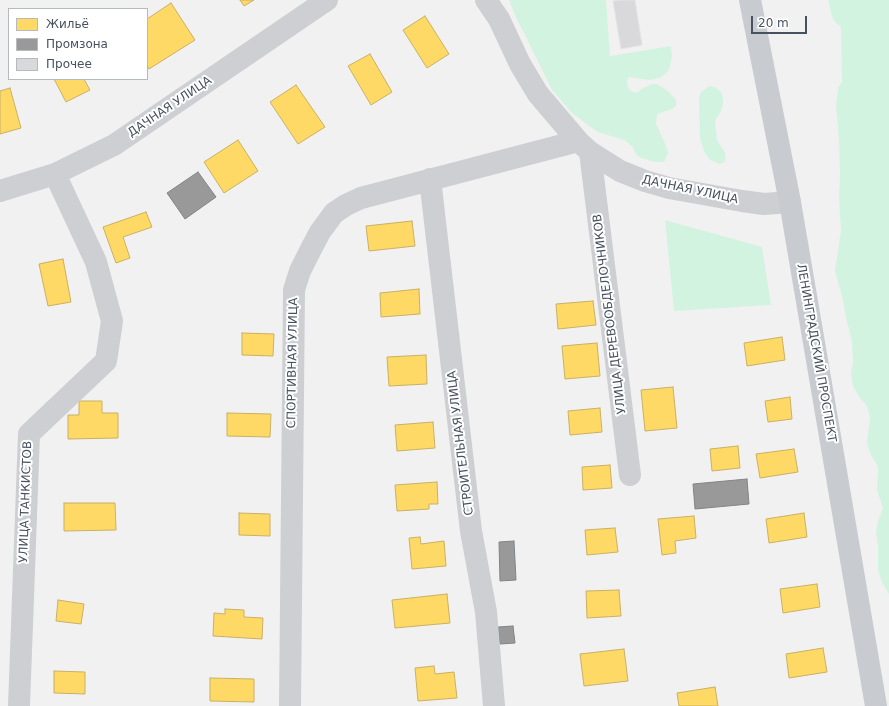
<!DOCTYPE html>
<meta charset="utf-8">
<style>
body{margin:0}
#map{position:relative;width:889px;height:706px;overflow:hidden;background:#f2f1f1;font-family:"DejaVu Sans",sans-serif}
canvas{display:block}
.legend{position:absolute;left:8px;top:8px;width:140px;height:72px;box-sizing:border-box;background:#fff;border:1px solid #b5babf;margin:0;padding:5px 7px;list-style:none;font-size:12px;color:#465260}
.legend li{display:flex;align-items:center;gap:8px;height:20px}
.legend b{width:20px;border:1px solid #b5babf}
.scale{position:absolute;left:751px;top:16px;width:56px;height:18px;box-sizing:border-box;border:2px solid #465260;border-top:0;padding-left:5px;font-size:12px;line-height:14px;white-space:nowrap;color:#465260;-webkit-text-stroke:3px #fff;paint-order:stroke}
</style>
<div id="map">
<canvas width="889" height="706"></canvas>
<ul class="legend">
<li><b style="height:11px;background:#ffd966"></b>Жильё</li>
<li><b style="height:11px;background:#999"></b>Промзона</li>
<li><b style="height:11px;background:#d9d9db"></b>Прочее</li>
</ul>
<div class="scale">20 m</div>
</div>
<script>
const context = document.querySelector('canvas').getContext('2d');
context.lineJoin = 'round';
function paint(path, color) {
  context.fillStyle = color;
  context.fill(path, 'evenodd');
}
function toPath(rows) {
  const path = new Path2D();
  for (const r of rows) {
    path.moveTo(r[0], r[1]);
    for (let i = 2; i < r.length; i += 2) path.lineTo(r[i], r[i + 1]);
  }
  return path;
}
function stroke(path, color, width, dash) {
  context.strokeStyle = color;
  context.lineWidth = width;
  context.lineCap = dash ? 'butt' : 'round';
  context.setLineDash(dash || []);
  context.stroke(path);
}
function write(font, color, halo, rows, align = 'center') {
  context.font = font + ' "DejaVu Sans",sans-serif';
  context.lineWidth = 4;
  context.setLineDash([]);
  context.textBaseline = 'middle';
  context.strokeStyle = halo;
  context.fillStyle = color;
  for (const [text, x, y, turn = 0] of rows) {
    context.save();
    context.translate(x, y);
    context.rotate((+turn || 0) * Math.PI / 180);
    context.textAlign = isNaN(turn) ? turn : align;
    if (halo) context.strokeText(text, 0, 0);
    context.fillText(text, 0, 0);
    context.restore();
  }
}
paint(toPath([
 [509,0,606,0,610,56,671,46,672,56,670,66,668,71,664,75,660,78,649,80,629,77,627,81,628,87,631,91,637,93,641,89,652,84,657,84,669,92,676,100,676,106,672,109,657,114,656,124,665,143,668,153,664,162,654,162,639,157,635,153,633,147,624,140,598,132,589,126,571,112,552,90,524,33,517,20],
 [828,0,889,0,889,594,882,582,878,570,878,545,876,533,878,521,883,508,877,490,878,467,871,455,867,443,870,418,867,406,859,397,853,386,851,373,853,361,852,342,846,318,843,300,835,271,841,230,839,199,840,174,839,140,836,106,838,88,842,82,841,27,835,22,832,16],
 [709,86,714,87,719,90,722,94,723,99,723,104,720,113,715,121,717,140,725,153,726,158,724,162,720,164,710,160,704,151,700,139,699,98,701,92],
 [665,220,762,247,771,305,674,311]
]), '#d3f3e1');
const homes = toPath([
 [240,0,254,0,244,6,240,0],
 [171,3,195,40,149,69,147,65,147,19,171,3],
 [425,16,449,54,427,68,403,30,425,16],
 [370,54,392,92,371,105,348,66,370,54],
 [54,79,84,79,90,90,66,102,54,79],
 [296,85,325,127,298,144,270,102,296,85],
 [10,88,21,128,0,134,0,91,10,88],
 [238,140,258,171,224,193,204,162,238,140],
 [146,212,152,227,123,237,130,258,116,263,103,227,146,212],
 [412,221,415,246,369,251,366,226,412,221],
 [63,259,71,302,48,306,39,264,63,259],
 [419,289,420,314,381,317,380,293,419,289],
 [593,301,596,325,558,329,556,304,593,301],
 [242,333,274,334,273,356,242,355,242,333],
 [782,337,785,360,747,366,744,343,782,337],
 [597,343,600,376,565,379,562,346,597,343],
 [426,355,427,384,389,386,387,357,426,355],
 [673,387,677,428,645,431,641,390,673,387],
 [790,397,792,419,768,422,765,401,790,397],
 [79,401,102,401,102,413,118,413,118,438,68,439,68,415,79,415,79,401],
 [600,408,602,432,570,435,568,411,600,408],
 [227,413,271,414,270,437,227,436,227,413],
 [433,422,435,448,397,451,395,425,433,422],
 [738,446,740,468,712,471,710,449,738,446],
 [794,449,798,472,760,478,756,454,794,449],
 [610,465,612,488,583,490,582,467,610,465],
 [437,482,438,504,429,504,429,509,397,511,395,485,437,482],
 [64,503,115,503,116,530,64,531,64,503],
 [239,513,270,514,270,536,239,535,239,513],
 [804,513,807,537,769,543,766,519,804,513],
 [694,516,696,538,675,541,676,553,662,555,658,519,694,516],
 [615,528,618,552,587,555,585,530,615,528],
 [420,537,421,544,444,541,446,566,412,569,409,538,420,537],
 [817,584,820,607,783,613,780,589,817,584],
 [619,590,621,616,587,618,586,591,619,590],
 [447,594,450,623,395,628,392,600,447,594],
 [58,600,84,604,81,624,56,621,58,600],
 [225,609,244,610,244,617,263,618,262,639,213,636,214,613,225,614,225,609],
 [823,648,827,672,789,678,786,654,823,648],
 [624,649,628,681,584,686,580,654,624,649],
 [434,666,435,674,454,672,457,698,418,701,415,668,434,666],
 [54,671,85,672,85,694,54,693,54,671],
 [210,678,254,679,254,702,210,701,210,678],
 [715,687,718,706,679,706,677,693,715,687]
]);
paint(homes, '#ffd966');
stroke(homes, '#c8b064', 1);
const industry = toPath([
 [198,172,216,197,185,219,167,193,198,172],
 [747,479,749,504,695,509,693,484,747,479],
 [514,541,516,580,500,581,499,542,514,541],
 [513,626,515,643,500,644,498,627,513,626]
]);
paint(industry, '#999');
stroke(industry, '#808488', 1);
const building = toPath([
 [622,0,635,0,642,45,621,49,613,1,622,0]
]);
paint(building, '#d9d9db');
stroke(building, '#e3e3e4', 1);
stroke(toPath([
 [486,0,499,19,520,64,538,94,578,141,590,152,620,171,645,181,669,188,742,201,764,204,790,202],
 [590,152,630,475],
 [430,179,471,531,486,612,494,706],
 [0,191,55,174,114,145,327,0],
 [19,706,29,434,106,361,112,321,96,262,55,174],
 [290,706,294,290,300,271,311,249,320,232,334,213,346,205,361,198,578,141]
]), '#cdcfd2', 22);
stroke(toPath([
 [750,0,790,202,876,706]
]), '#c8ccd0', 22);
write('12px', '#465260', '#fff', [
 ["ДАЧНАЯ УЛИЦА",170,107,-34],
 ["ДАЧНАЯ УЛИЦА",690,190,12],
 ["УЛИЦА ДЕРЕВООБДЕЛОЧНИКОВ",610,314,-97],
 ["ЛЕНИНГРАДСКИЙ ПРОСПЕКТ",816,353,80],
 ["СПОРТИВНАЯ УЛИЦА",293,363,-89],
 ["СТРОИТЕЛЬНАЯ УЛИЦА",461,443,-97],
 ["УЛИЦА ТАНКИСТОВ",26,502,-88]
]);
</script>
